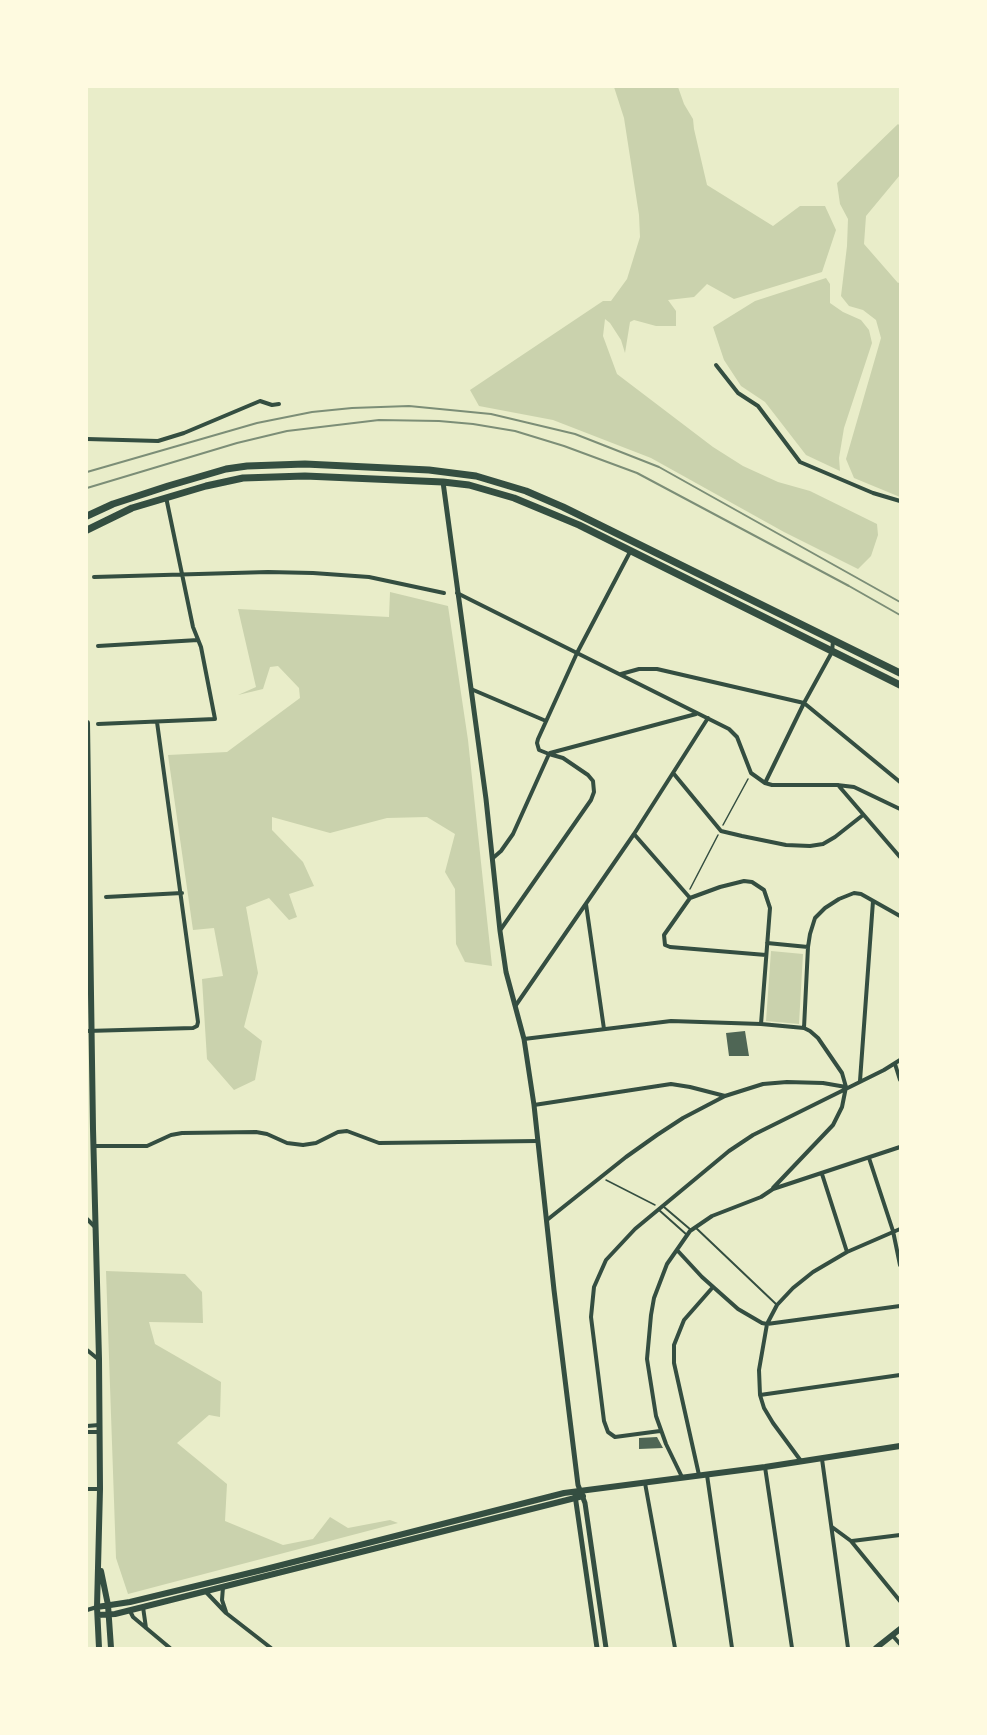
<!DOCTYPE html>
<style>
body{margin:0}
#map{position:relative;width:987px;height:1735px;overflow:hidden;background:#e9edc9;font-family:"Roboto Condensed",sans-serif}
canvas{display:block}
.frame{position:absolute;inset:0;border:88px solid #fefae0;pointer-events:none}
</style>
<div id="map">
<canvas width="987" height="1735"></canvas>
<div class="frame"></div>
</div>
<script>
const context = document.querySelector('canvas').getContext('2d');
context.lineJoin = 'round';
function paint(path, color) {
  context.fillStyle = color;
  context.fill(path, 'evenodd');
}
function toPath(rows) {
  const path = new Path2D();
  for (const r of rows) {
    path.moveTo(r[0], r[1]);
    for (let i = 2; i < r.length; i += 2) path.lineTo(r[i], r[i + 1]);
  }
  return path;
}
function stroke(path, color, width, dash) {
  context.strokeStyle = color;
  context.lineWidth = width;
  context.lineCap = dash ? 'butt' : 'round';
  context.setLineDash(dash || []);
  context.stroke(path);
}
paint(toPath([
 [614,87,678,87,684,104,693,119,694,129,707,185,773,226,800,206,825,206,836,230,822,272,734,299,707,284,694,297,668,300,676,311,676,326,656,326,634,320,630,322,625,353,621,340,610,323,605,319,603,336,617,374,713,447,743,466,778,482,810,491,877,524,878,535,871,556,858,569,784,532,651,458,553,420,479,406,470,390,603,301,611,301,627,279,640,237,639,215,624,118],
 [898,124,900,126,900,175,866,216,864,244,898,283,900,282,900,497,854,478,846,459,881,338,876,320,863,310,849,306,841,296,847,246,848,219,840,204,837,183],
 [826,278,830,284,830,303,843,312,861,320,869,330,872,343,844,428,839,458,840,471,806,455,765,402,741,386,724,360,713,327,755,301],
 [390,592,448,606,468,740,492,966,465,962,456,944,455,889,445,872,455,834,427,817,387,818,330,833,272,817,272,830,303,862,314,886,289,894,297,917,289,920,269,898,246,907,258,973,244,1027,262,1041,255,1080,234,1090,207,1059,202,979,223,976,214,928,193,930,168,755,227,752,300,698,299,688,278,666,270,667,263,689,238,695,256,687,238,609,389,617],
 [771,951,803,954,799,1024,766,1021],
 [106,1271,185,1274,202,1292,203,1323,149,1322,155,1344,221,1382,220,1417,209,1415,177,1443,227,1484,225,1521,283,1545,313,1539,330,1517,348,1528,390,1520,398,1523,128,1594,116,1558]
]), '#cad2ad');
paint(toPath([
 [745,1031,749,1056,729,1056,726,1033],
 [657,1437,663,1448,639,1449,639,1438]
]), '#4f6655');
stroke(toPath([
 [723,825,748,779],
 [690,889,718,835],
 [606,1180,655,1205]
]), '#344e41', 1.5);
stroke(toPath([
 [664,1207,691,1230],
 [659,1210,687,1235],
 [695,1227,777,1305]
]), '#344e41', 2);
stroke(toPath([
 [716,365,738,393,758,406,800,462,873,493,900,501],
 [87,439,158,441,184,433,260,401,272,405,279,404],
 [94,577,268,572,313,573,369,577,444,593],
 [457,593,729,729,737,737,751,773,765,783,772,785,837,785,854,787,900,809],
 [98,646,198,640],
 [621,674,639,669,657,669,804,703,900,782],
 [471,689,546,721],
 [98,724,215,719,201,647,193,627,166,497],
 [550,753,696,714],
 [674,774,721,831,742,836,786,845,810,846,823,844,835,837,863,815],
 [765,783,804,703,832,652,833,641],
 [838,785,900,857],
 [634,834,690,898],
 [493,858,501,851,513,834,549,754,539,750,537,743,538,739,577,653,630,552],
 [106,897,182,893],
 [690,898,720,887,744,881,752,882,764,890,770,908,761,1024],
 [690,898,664,935,665,945,670,947,766,955],
 [586,904,604,1029],
 [501,929,591,800,594,792,593,781,588,775,563,758,549,754],
 [767,943,808,947],
 [516,1005,634,834,708,718],
 [804,1028,808,947,810,934,815,918,825,908,839,899,854,893,861,894,900,916],
 [87,1031,193,1028,197,1026,198,1022,157,722],
 [524,1039,671,1021,761,1024,804,1028,810,1031,818,1038,842,1073,846,1087,842,1107,833,1125,773,1188],
 [895,1064,900,1080],
 [860,1081,873,901],
 [534,1105,671,1084,690,1087,725,1096],
 [94,1146,147,1146,171,1135,182,1133,256,1132,267,1134,287,1143,303,1145,316,1143,338,1132,347,1131,379,1143,538,1141],
 [869,1158,893,1231,900,1265],
 [822,1174,847,1252],
 [87,1219,96,1228],
 [547,1220,626,1157,657,1135,683,1118,725,1096,763,1084,787,1082,823,1083,846,1087],
 [677,1250,702,1277,738,1309,762,1323,767,1324,900,1306],
 [87,1350,98,1359],
 [760,1395,900,1375],
 [87,1426,99,1425],
 [660,1431,615,1437,608,1432,604,1421,591,1317,594,1287,606,1260,635,1229,729,1151,753,1135,884,1070,900,1060],
 [87,1432,99,1432],
 [822,1459,848,1648],
 [801,1461,773,1423,764,1408,760,1395,759,1370,767,1324,777,1305,793,1288,813,1272,847,1252,900,1229],
 [765,1467,792,1648],
 [699,1475,674,1363,674,1345,684,1320,713,1287],
 [707,1475,732,1648],
 [682,1477,666,1444,656,1416,647,1359,651,1315,654,1298,667,1264,690,1231,712,1216,761,1197,773,1189,900,1147],
 [645,1483,675,1648],
 [87,1489,100,1489],
 [832,1527,851,1541,900,1601],
 [852,1541,900,1535],
 [223,1587,222,1600,226,1612],
 [206,1592,226,1613,271,1648],
 [143,1607,146,1628],
 [87,1610,97,1607],
 [130,1611,133,1617,170,1648],
 [892,1635,900,1644]
]), '#344e41', 4);
stroke(toPath([
 [443,482,486,799,500,931,506,972,524,1039,534,1105,554,1290,578,1485,585,1503,606,1648],
 [575,1495,597,1648]
]), '#344e41', 5);
stroke(toPath([
 [87,723,93,1129,99,1359,100,1489,97,1607,99,1648],
 [101,1571,108,1605,111,1648],
 [97,1607,130,1602,262,1570,564,1493,765,1467,900,1446],
 [98,1615,115,1614,143,1607,583,1496],
 [876,1648,900,1629]
]), '#344e41', 6);
stroke(toPath([
 [87,516,113,504,168,486,226,469,247,466,305,464,429,470,476,476,526,491,563,507,900,673],
 [87,530,132,508,206,486,243,478,305,476,443,482,469,485,514,498,579,525,900,685]
]), '#344e41', 7);
stroke(toPath([
 [87,472,257,423,312,412,352,408,409,406,491,414,575,434,659,467,900,602],
 [87,488,237,443,287,431,379,420,439,421,473,424,515,431,564,446,637,473,849,586,900,615]
]), '#7c8e77', 2);
</script>
